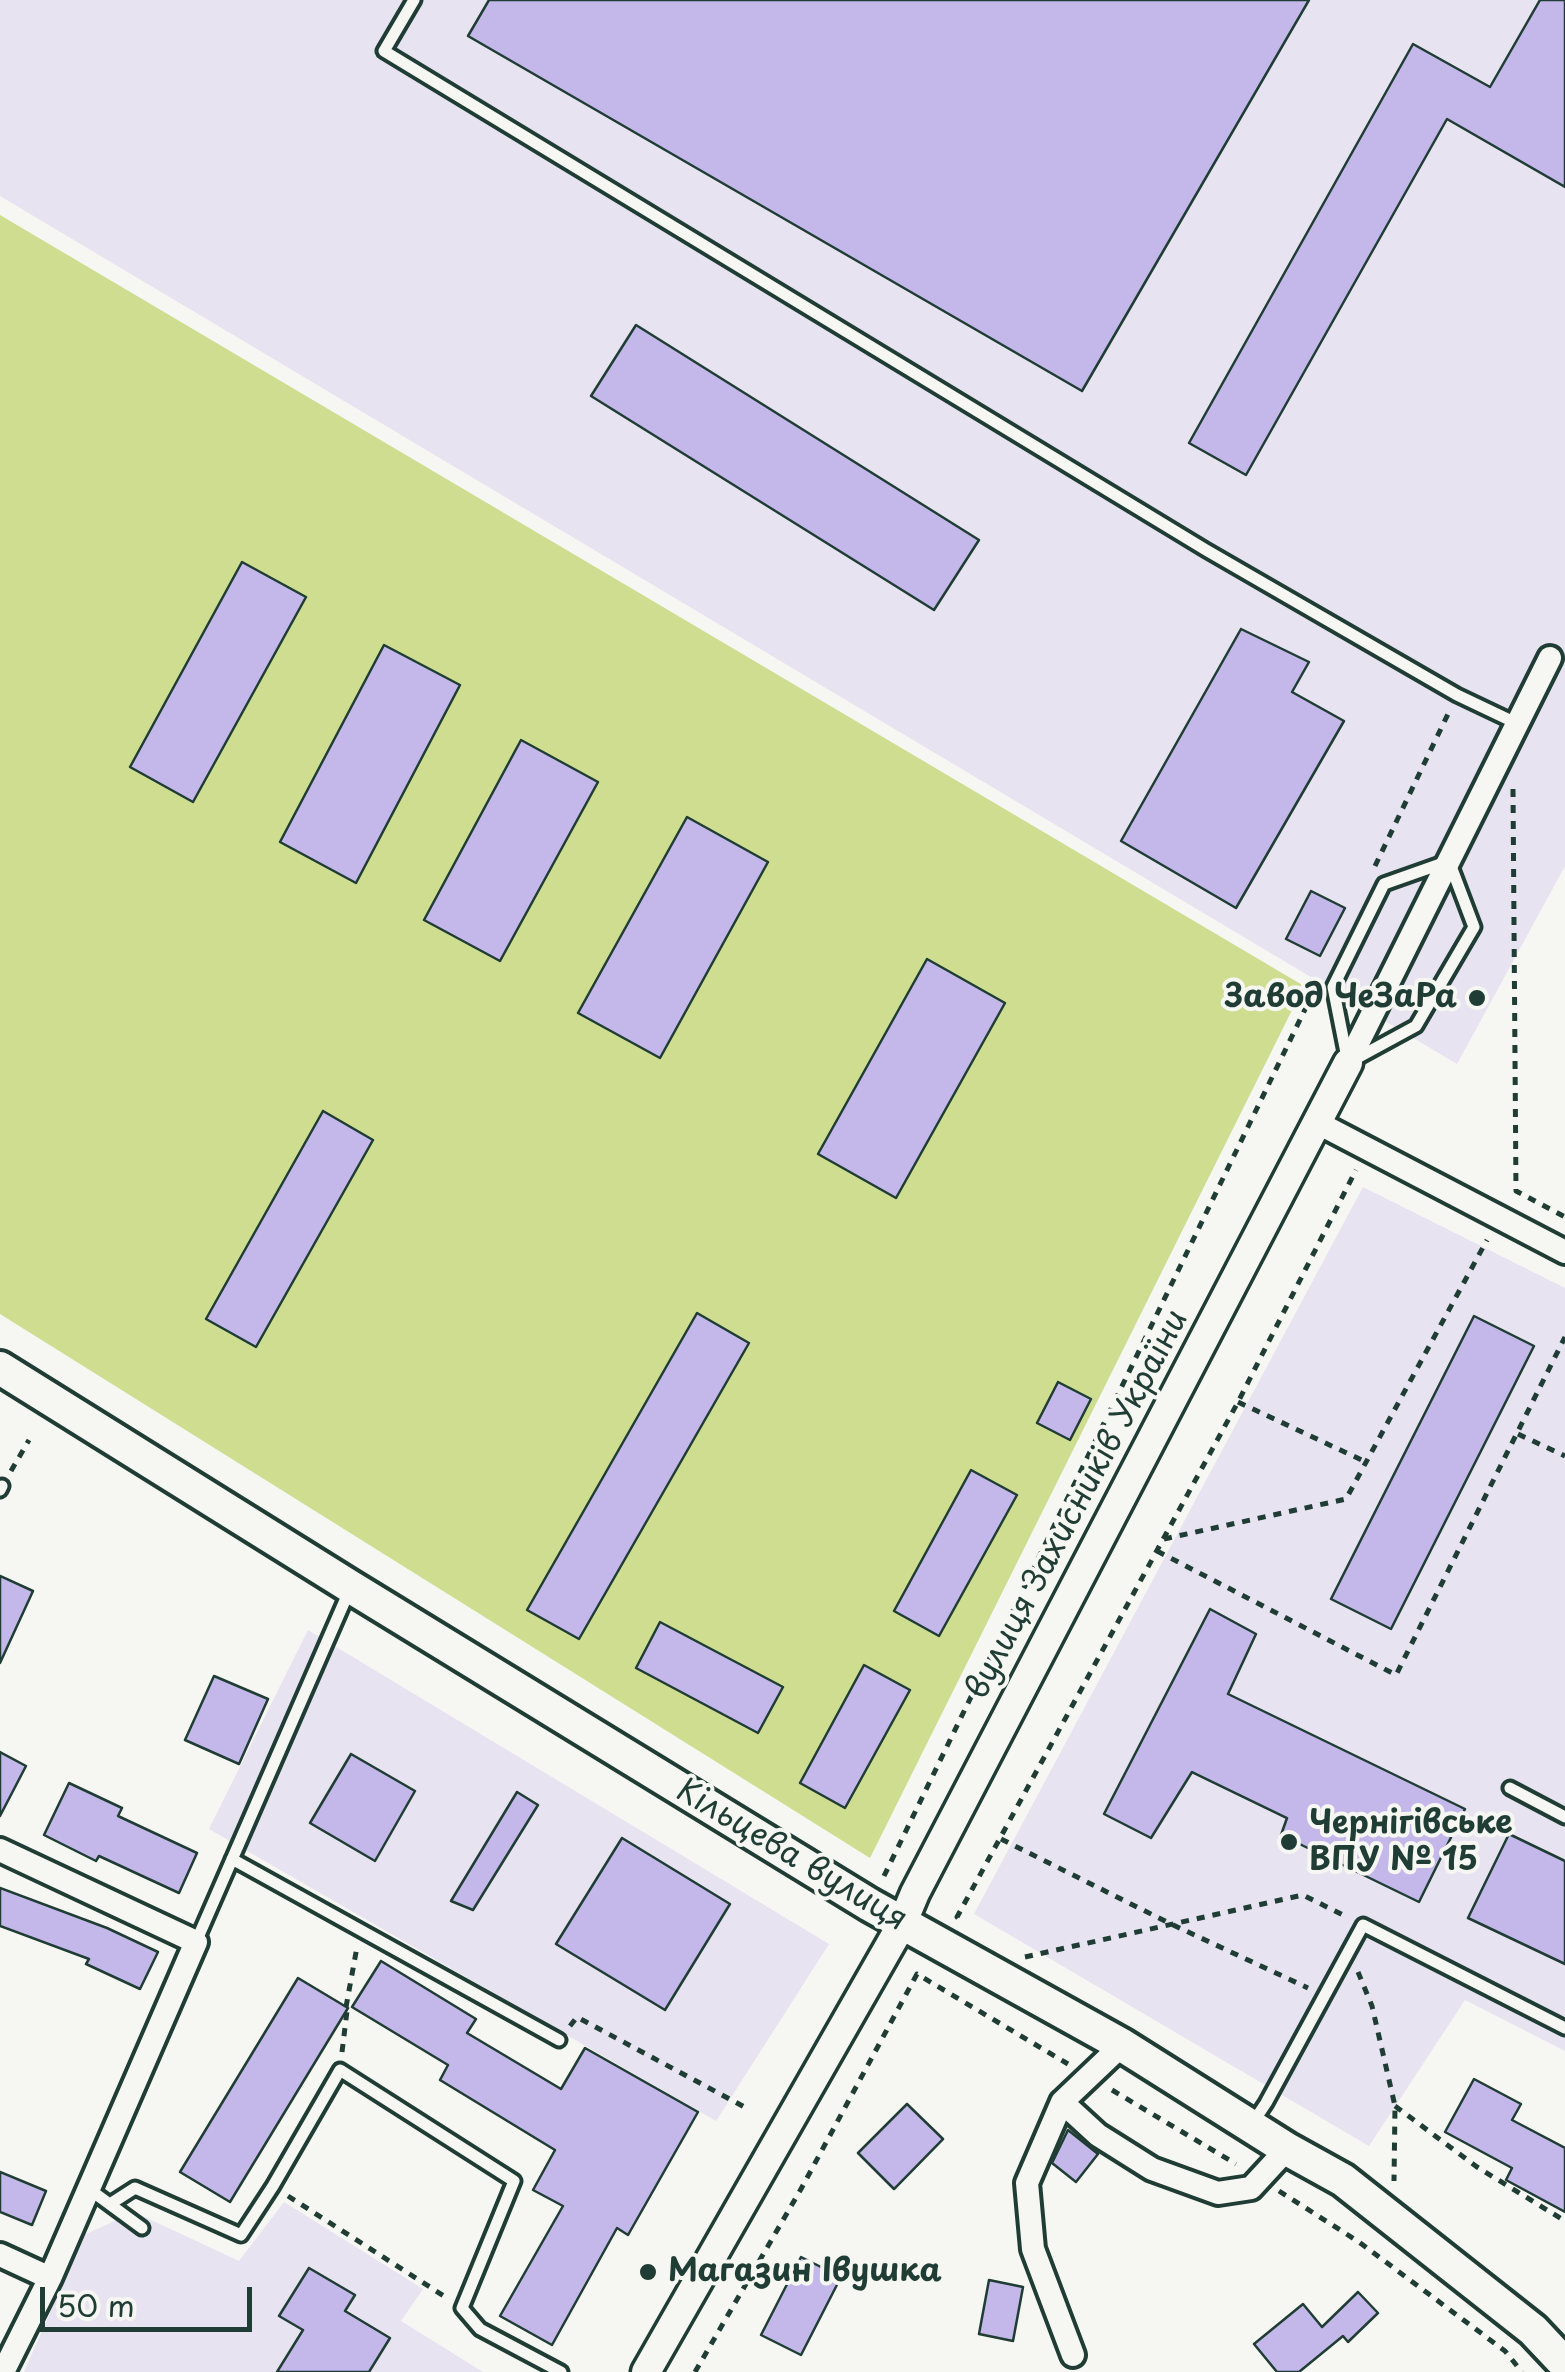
<!DOCTYPE html>
<meta charset="utf-8">
<style>
body{margin:0}
#map{position:relative;width:1565px;height:2372px;overflow:hidden;background:#f6f6f2;font-family:"Playpen Sans",sans-serif}
canvas{display:block}
.scale{position:absolute;left:40px;top:2287px;width:212px;height:45px;box-sizing:border-box;border:5px solid #1f3d34;border-top:0;padding-left:12px;font-size:30px;line-height:35px;white-space:nowrap;color:#1f3d34;-webkit-text-stroke:8px #f6f6f2;paint-order:stroke}
</style>
<div id="map">
<canvas width="1565" height="2372"></canvas>
<div class="scale">50 m</div>
</div>
<script>
const context = document.querySelector('canvas').getContext('2d');
context.lineJoin = 'round';
function paint(path, color) {
  context.fillStyle = color;
  context.fill(path, 'evenodd');
}
function toPath(rows) {
  const path = new Path2D();
  for (const r of rows) {
    path.moveTo(r[0], r[1]);
    for (let i = 2; i < r.length; i += 2) path.lineTo(r[i], r[i + 1]);
  }
  return path;
}
function stroke(path, color, width, dash) {
  context.strokeStyle = color;
  context.lineWidth = width;
  context.lineCap = dash ? 'butt' : 'round';
  context.setLineDash(dash || []);
  context.stroke(path);
}
function write(font, color, halo, rows, align = 'center') {
  context.font = font + ' "Playpen Sans",sans-serif';
  context.lineWidth = 8;
  context.setLineDash([]);
  context.textBaseline = 'middle';
  context.strokeStyle = halo;
  context.fillStyle = color;
  for (const [text, x, y, turn = 0] of rows) {
    context.save();
    context.translate(x, y);
    context.rotate((+turn || 0) * Math.PI / 180);
    context.textAlign = isNaN(turn) ? turn : align;
    if (halo) context.strokeText(text, 0, 0);
    context.fillText(text, 0, 0);
    context.restore();
  }
}
paint(toPath([
 [0,0,1565,0,1565,866,1457,1064,0,196],
 [1363,1187,1565,1288,1565,2051,1465,2000,1369,2146,974,1914],
 [308,1630,829,1944,716,2121,209,1829],
 [284,2202,423,2289,401,2321,483,2372,24,2372,84,2235,134,2212,239,2261]
]), '#e7e3f0');
paint(toPath([
 [0,215,1304,986,870,1858,0,1314]
]), '#cfdd91');
const building = toPath([
 [489,0,1309,0,1082,391,468,36,489,0],
 [1540,0,1565,0,1565,187,1447,119,1246,475,1189,443,1413,44,1490,87,1540,0],
 [636,325,979,540,934,610,591,396,636,325],
 [242,562,306,597,193,802,130,767,242,562],
 [1241,629,1309,662,1292,692,1344,721,1236,908,1121,841,1241,629],
 [384,645,460,685,356,883,280,842,384,645],
 [521,740,598,782,500,961,424,920,521,740],
 [687,817,768,862,660,1058,578,1013,687,817],
 [1311,891,1345,908,1320,956,1286,939,1311,891],
 [927,959,1005,1003,896,1198,818,1154,927,959],
 [323,1111,373,1140,256,1347,206,1319,323,1111],
 [697,1313,749,1343,579,1639,527,1610,697,1313],
 [1474,1316,1534,1346,1391,1629,1331,1599,1474,1316],
 [1058,1382,1091,1399,1070,1440,1037,1423,1058,1382],
 [971,1470,1017,1495,939,1636,894,1611,971,1470],
 [0,1576,33,1591,0,1663,0,1576],
 [1210,1609,1256,1634,1228,1694,1465,1809,1419,1902,1281,1835,1287,1818,1192,1772,1151,1838,1104,1814,1210,1609],
 [660,1622,783,1687,758,1733,636,1668,660,1622],
 [864,1665,910,1690,845,1808,800,1783,864,1665],
 [214,1676,268,1699,239,1764,185,1740,214,1676],
 [0,1752,26,1766,0,1816,0,1752],
 [351,1754,415,1791,375,1861,310,1823,351,1754],
 [69,1783,122,1808,118,1816,197,1853,179,1893,99,1856,96,1861,44,1835,69,1783],
 [517,1792,538,1805,473,1910,451,1901,517,1792],
 [1509,1834,1565,1861,1565,1964,1468,1918,1509,1834],
 [622,1838,730,1904,665,2010,556,1944,622,1838],
 [0,1888,107,1928,158,1952,140,1989,86,1964,89,1959,0,1926,0,1888],
 [381,1961,476,2019,467,2033,561,2089,585,2048,698,2112,628,2235,617,2228,552,2345,500,2316,563,2206,533,2190,555,2150,440,2080,448,2065,352,2007,381,1961],
 [298,1978,348,2008,230,2202,180,2172,298,1978],
 [1474,2079,1521,2104,1512,2120,1565,2148,1565,2212,1506,2180,1512,2168,1445,2132,1474,2079],
 [907,2104,943,2139,894,2189,858,2153,907,2104],
 [1068,2130,1098,2154,1076,2182,1052,2163,1068,2130],
 [0,2172,46,2191,32,2225,0,2212,0,2172],
 [801,2257,841,2277,801,2355,761,2335,801,2257],
 [309,2268,355,2295,345,2311,390,2338,369,2372,277,2372,303,2330,279,2316,309,2268],
 [989,2280,1023,2287,1013,2341,979,2334,989,2280],
 [1358,2292,1378,2313,1348,2342,1343,2336,1299,2372,1277,2372,1254,2344,1303,2304,1322,2327,1358,2292]
]);
paint(building, '#c4b8ea');
stroke(building, '#1f3d34', 2.5);
const service = toPath([
 [414,0,384,51,1206,550,1457,695,1518,724],
 [1449,861,1474,927,1416,1026,1348,1063,1333,987,1384,884,1449,861],
 [0,1490,2,1486],
 [1510,1788,1565,1817],
 [232,1859,559,2040],
 [196,1942,350,1589],
 [1252,2124,1266,2103,1363,1925,1565,2028],
 [89,2189,142,2228],
 [110,2204,135,2188,241,2235,273,2186,340,2070,514,2181,462,2308,480,2329,561,2372]
]);
const minor = toPath([
 [1348,1063,1550,658],
 [1318,1123,1565,1252],
 [0,1850,196,1942,50,2278,3,2372],
 [1062,2102,1098,2135,1152,2169,1218,2193,1251,2188,1287,2149],
 [0,2255,50,2278],
 [1073,2355,1033,2249,1027,2183,1062,2102,1122,2045]
]);
const tertiary = toPath([
 [646,2372,902,1924,915,1893,1348,1063]
]);
const secondary = toPath([
 [0,1368,351,1587,870,1905,1122,2045,1287,2149,1343,2180,1533,2330,1565,2364]
]);
stroke(service, '#1f3d34', 19);
stroke(minor, '#1f3d34', 30);
stroke(tertiary, '#1f3d34', 35);
stroke(secondary, '#1f3d34', 40);
stroke(toPath([
 [1513,789,1516,1191,1565,1217],
 [1375,866,1448,714],
 [1238,1402,1366,1462],
 [1518,1434,1565,1456],
 [11,1471,29,1440],
 [1164,1539,1346,1499,1487,1240],
 [1157,1551,1396,1675,1565,1337],
 [1001,1839,1171,1924,1308,1988],
 [884,1876,1313,993],
 [958,1918,957,1917,1238,1402,1356,1170],
 [1025,1957,1303,1895,1347,1917],
 [1358,1972,1372,2006,1395,2106,1394,2181],
 [346,2007,357,1947],
 [570,2026,577,2017,750,2110],
 [342,2052,347,2011],
 [1112,2090,1236,2164],
 [1395,2106,1477,2167,1565,2221],
 [1279,2191,1359,2242,1505,2351,1522,2372],
 [288,2196,447,2298],
 [695,2372,801,2189,917,1974,1068,2064]
]), '#1f3d34', 5, [8, 8]);
stroke(service, '#f6f6f2', 11);
stroke(minor, '#f6f6f2', 22);
stroke(tertiary, '#f6f6f2', 28);
stroke(secondary, '#f6f6f2', 32);
for (const [x, y, r, color] of [
 [1477,998,10,"#1f3d34"],
 [1289,1842,10,"#1f3d34"],
 [648,2272,10,"#1f3d34"]
]) {
  const dot = new Path2D();
  dot.arc(x, y, r, 0, 2 * Math.PI);
  context.fillStyle = color;
  context.fill(dot);
  stroke(dot, '#f6f6f2', 4);
}
write('bold 32px', '#1f3d34', '#f6f6f2', [
 ["Завод ЧеЗаРа",1457,998,"right"],
 ["Чернігівське",1309,1824],
 ["ВПУ № 15",1309,1861],
 ["Магазин Івушка",668,2272]
], 'left');
write('32px', '#1f3d34', '#f6f6f2', [
 ["вулиця Захисників України",1078,1505,-62],
 ["Кільцева вулиця",791,1856,31]
]);
</script>
